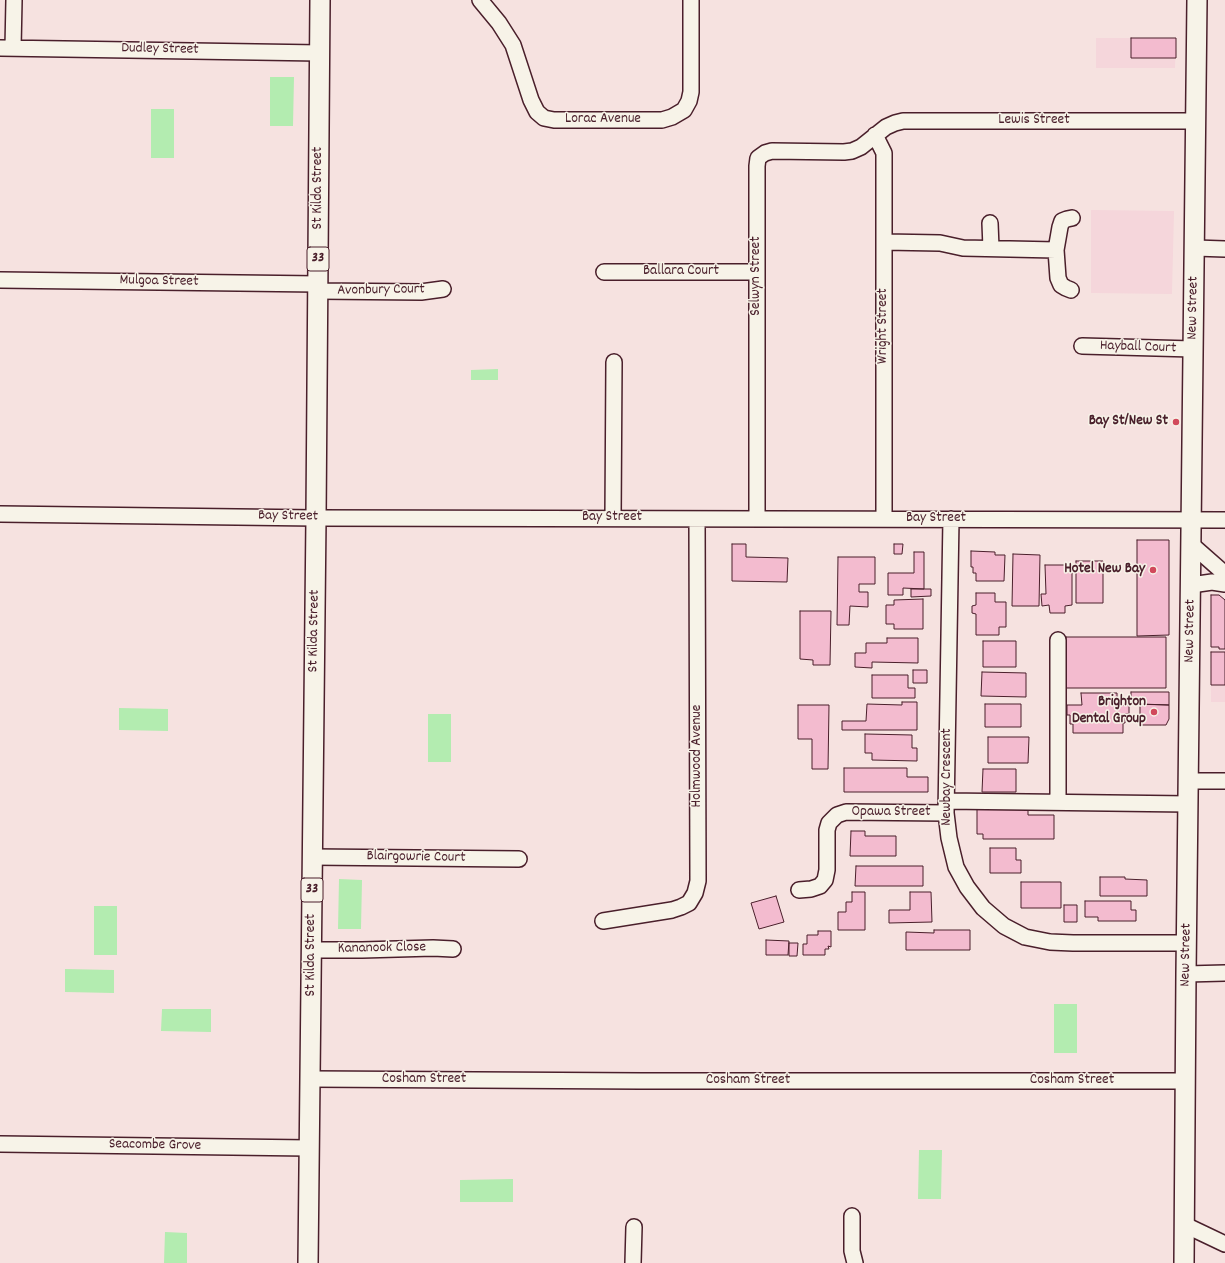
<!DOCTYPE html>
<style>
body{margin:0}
canvas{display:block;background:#f6e2e0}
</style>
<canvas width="1225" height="1263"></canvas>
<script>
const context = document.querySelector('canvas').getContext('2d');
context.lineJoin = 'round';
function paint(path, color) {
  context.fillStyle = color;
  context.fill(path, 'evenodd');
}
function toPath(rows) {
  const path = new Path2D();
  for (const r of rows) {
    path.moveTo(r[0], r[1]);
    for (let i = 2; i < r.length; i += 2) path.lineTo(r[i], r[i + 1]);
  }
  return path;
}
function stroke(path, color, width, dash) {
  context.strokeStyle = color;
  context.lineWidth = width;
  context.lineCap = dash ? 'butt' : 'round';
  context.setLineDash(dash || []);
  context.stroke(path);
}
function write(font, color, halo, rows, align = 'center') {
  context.font = font + ' Dekko,sans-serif';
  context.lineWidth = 3;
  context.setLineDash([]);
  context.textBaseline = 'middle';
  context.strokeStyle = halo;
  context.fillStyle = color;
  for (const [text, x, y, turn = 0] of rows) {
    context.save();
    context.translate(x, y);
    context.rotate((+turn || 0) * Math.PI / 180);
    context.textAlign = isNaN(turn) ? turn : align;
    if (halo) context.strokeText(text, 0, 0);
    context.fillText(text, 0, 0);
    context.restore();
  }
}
paint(toPath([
 [1096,38,1176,38,1175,68,1096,68],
 [1091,210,1174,211,1172,294,1091,293],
 [1210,594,1219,594,1225,599,1225,702,1211,702]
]), '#f5d6db');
paint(toPath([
 [270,77,294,77,293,126,270,126],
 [151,109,174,109,174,158,151,158],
 [498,369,498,380,471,380,471,370],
 [119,708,168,709,168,731,119,730],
 [428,714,451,714,451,762,428,762],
 [339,879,362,880,361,929,338,929],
 [94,906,117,906,117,955,94,955],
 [65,969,114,970,114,993,65,992],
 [1054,1004,1077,1004,1077,1053,1054,1053],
 [162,1009,211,1009,211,1032,161,1031],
 [919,1150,942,1150,941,1199,918,1199],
 [513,1179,513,1202,460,1202,460,1180],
 [165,1232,187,1233,187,1263,164,1263]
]), '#b3ecb0');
const building = toPath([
 [1131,38,1176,38,1176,58,1131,58,1131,38],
 [1137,540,1169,540,1169,635,1137,636,1137,540],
 [732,544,746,544,746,557,788,558,787,582,732,581,732,544],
 [894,544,903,544,902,554,894,554,894,544],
 [971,551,995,552,995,555,1005,555,1004,581,976,581,976,573,973,573,973,567,971,567,971,551],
 [914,552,924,552,924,589,903,588,903,595,888,595,888,573,914,573,914,552],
 [1013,554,1040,555,1039,606,1012,606,1013,554],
 [838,557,875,557,875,584,859,584,859,592,868,592,868,607,850,606,849,625,837,625,838,557],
 [1076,561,1103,561,1103,603,1076,603,1076,561],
 [1045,565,1072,565,1072,605,1065,606,1065,613,1050,613,1049,605,1042,606,1041,594,1046,594,1045,565],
 [911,589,931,589,931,596,911,597,911,589],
 [976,593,995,593,995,602,1006,602,1006,627,999,627,999,635,976,635,976,614,972,613,972,606,976,605,976,593],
 [1211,595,1219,595,1225,600,1225,649,1219,649,1219,647,1211,647,1211,595],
 [923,599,923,629,894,629,894,624,886,624,886,605,894,605,894,600,923,599],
 [800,611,831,611,830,665,813,665,813,660,800,659,800,611],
 [1066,637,1166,637,1166,688,1066,688,1066,637],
 [887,638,918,638,918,663,872,662,872,668,855,667,855,653,866,653,866,643,887,643,887,638],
 [983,641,1016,641,1016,667,983,667,983,641],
 [1211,652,1225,652,1225,685,1211,685,1211,652],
 [913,670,927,670,927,683,913,683,913,670],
 [982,672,1026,673,1026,697,981,696,982,672],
 [872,675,908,675,908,688,915,688,915,698,872,698,872,675],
 [1131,692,1169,692,1169,705,1131,704,1131,692],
 [1081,693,1117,693,1117,705,1129,705,1129,714,1125,714,1125,723,1123,723,1123,733,1073,733,1073,724,1070,724,1070,715,1067,715,1067,705,1082,705,1081,693],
 [902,702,917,702,917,730,842,730,842,721,866,721,867,704,902,705,902,702],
 [985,704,1021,704,1021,727,985,727,985,704],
 [1140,704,1169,705,1169,719,1166,725,1140,725,1140,704],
 [798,705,829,705,828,769,812,769,812,739,798,739,798,705],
 [865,734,912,735,912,748,917,748,917,761,872,760,872,753,865,753,865,734],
 [988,737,1029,737,1028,763,988,763,988,737],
 [844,768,907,768,907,777,928,777,928,792,844,792,844,768],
 [983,769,1016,769,1016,792,982,792,983,769],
 [977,806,1028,806,1028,815,1054,815,1054,839,983,839,983,834,977,834,977,806],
 [851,831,865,831,865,836,896,836,896,856,850,856,851,831],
 [990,848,1016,848,1016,860,1021,860,1021,873,990,873,990,848],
 [856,866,923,866,923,886,855,886,856,866],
 [1100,877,1125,877,1125,879,1147,880,1147,896,1100,896,1100,877],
 [1021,882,1061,882,1061,908,1021,908,1021,882],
 [852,892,865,892,865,930,838,930,838,912,846,912,846,902,852,902,852,892],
 [910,892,931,892,932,922,889,923,889,910,910,910,910,892],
 [776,896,784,922,759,929,751,903,776,896],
 [1085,901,1131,901,1131,910,1136,910,1136,921,1098,921,1098,917,1085,917,1085,901],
 [1064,905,1077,905,1077,922,1064,922,1064,905],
 [934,930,970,930,970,950,906,950,906,932,934,933,934,930],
 [818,931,831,931,831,947,828,946,829,949,825,949,825,955,803,955,803,944,807,944,807,935,818,935,818,931],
 [766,940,789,941,788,955,766,955,766,940],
 [789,943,798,943,797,956,789,956,789,943]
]);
paint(building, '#f3bbcf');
stroke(building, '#4a1f2b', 1);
const minor = toPath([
 [480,0,499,23,513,45,531,100,537,112,544,118,554,120,662,120,672,117,684,110,689,101,691,92,691,0],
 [0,48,320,53],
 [13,48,14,0],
 [875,135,884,153,884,519],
 [990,223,991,248],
 [885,242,940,243,963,248,1056,250],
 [1195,248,1225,249],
 [604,272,757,272],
 [0,280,318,284],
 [1071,290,1066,288,1061,285,1058,278,1056,250,1060,227,1062,221,1067,219,1072,218],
 [318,291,421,292,443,289],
 [1082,346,1193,349],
 [0,514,316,518,1225,520],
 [613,518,614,362],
 [757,519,757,166,758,158,765,153,772,151,844,152,852,151,861,147,886,127,895,123,903,121,1196,121],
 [951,519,946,813,949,838,956,867,967,887,983,908,1004,926,1025,937,1050,942,1073,943,1187,943],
 [1191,544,1225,574],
 [1191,585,1212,582,1225,584],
 [1189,781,1225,781],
 [946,801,1189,804],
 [1058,802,1058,640],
 [312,857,519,859],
 [799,890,811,889,820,886,825,880,827,870,827,830,829,823,837,815,846,812,946,813],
 [603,921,672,910,681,907,689,903,695,893,698,881,697,519],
 [312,950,362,950,433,948,453,949],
 [1186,974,1225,973],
 [311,1079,641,1081,1185,1081],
 [0,1144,309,1148],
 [852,1216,852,1251,855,1263],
 [1185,1225,1225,1244],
 [633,1263,634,1227]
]);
const major = toPath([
 [308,1263,316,518,320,0],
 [1184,1263,1186,974,1197,0]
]);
stroke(minor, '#4a1f2b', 18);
stroke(major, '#4a1f2b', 22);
stroke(minor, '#f7f3e8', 15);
stroke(major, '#f7f3e8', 19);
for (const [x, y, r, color] of [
 [1176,422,4,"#d1495b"],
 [1153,570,4,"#d1495b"],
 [1154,712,4,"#d1495b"]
]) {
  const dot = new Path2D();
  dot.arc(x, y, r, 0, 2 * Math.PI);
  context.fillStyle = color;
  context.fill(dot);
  stroke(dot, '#f7f3e8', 1.5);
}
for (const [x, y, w] of [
 [318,259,22],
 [312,890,22]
]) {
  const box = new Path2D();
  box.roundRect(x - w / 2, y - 12, w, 24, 3);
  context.fillStyle = '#f7f3e8';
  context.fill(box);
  stroke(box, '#4a1f2b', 1);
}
write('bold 14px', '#4a1f2b', null, [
 ["33",318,259],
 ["33",312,890]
]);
write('15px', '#4a1f2b', '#f7f3e8', [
 ["Dudley Street",160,50,1],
 ["Lorac Avenue",603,120],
 ["Lewis Street",1034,121],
 ["St Kilda Street",319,188,-90],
 ["Ballara Court",681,272],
 ["Selwyn Street",757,276,-90],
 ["Mulgoa Street",159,282,1],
 ["Avonbury Court",381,291,-1],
 ["New Street",1194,308,-89],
 ["Wright Street",884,326,-90],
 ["Hayball Court",1138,348,2],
 ["Bay Street",288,517,1],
 ["Bay Street",612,518],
 ["Bay Street",936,519],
 ["St Kilda Street",315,631,-89],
 ["New Street",1191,631,-89],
 ["Holmwood Avenue",698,756,-90],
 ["Newbay Crescent",948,777,-90],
 ["Opawa Street",891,813],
 ["Blairgowrie Court",416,858,1],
 ["Kananook Close",382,949,-1],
 ["St Kilda Street",312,955,-90],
 ["New Street",1187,955,-89],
 ["Cosham Street",424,1080],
 ["Cosham Street",748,1081],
 ["Cosham Street",1072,1081],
 ["Seacombe Grove",155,1146,1]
]);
write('bold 15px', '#4a1f2b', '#f7f3e8', [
 ["Bay St/New St",1168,422],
 ["Hotel New Bay",1145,570],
 ["Brighton",1146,703],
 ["Dental Group",1146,720]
], 'right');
</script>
